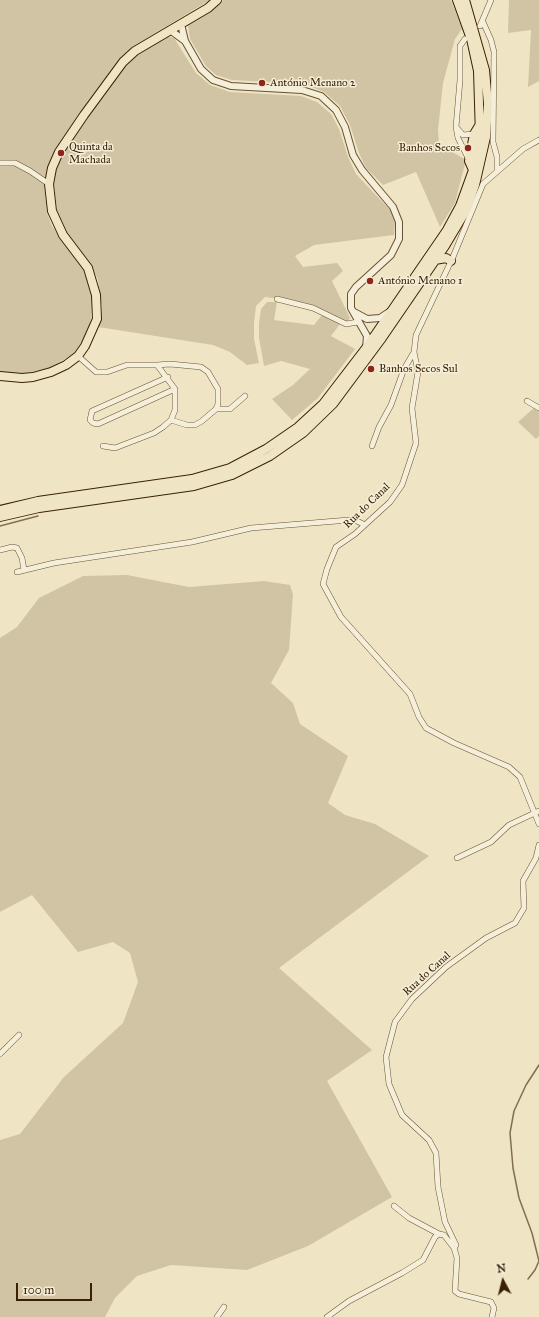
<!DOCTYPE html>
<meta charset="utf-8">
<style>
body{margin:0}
#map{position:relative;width:539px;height:1317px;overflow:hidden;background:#efe5c5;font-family:"IM FELL Great Primer",serif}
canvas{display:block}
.north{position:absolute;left:483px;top:1261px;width:40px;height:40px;-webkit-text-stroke:3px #f5eed9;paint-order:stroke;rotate:353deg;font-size:11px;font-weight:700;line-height:16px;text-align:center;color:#3b2104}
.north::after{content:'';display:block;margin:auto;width:14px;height:18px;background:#3b2104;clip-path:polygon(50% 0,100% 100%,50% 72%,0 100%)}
.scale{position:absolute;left:16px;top:1283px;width:76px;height:18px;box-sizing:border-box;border:2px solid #3b2104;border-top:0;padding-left:5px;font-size:12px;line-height:14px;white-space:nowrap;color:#3b2104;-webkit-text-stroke:3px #f5eed9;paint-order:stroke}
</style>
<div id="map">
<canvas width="539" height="1317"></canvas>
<div class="north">N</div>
<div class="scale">100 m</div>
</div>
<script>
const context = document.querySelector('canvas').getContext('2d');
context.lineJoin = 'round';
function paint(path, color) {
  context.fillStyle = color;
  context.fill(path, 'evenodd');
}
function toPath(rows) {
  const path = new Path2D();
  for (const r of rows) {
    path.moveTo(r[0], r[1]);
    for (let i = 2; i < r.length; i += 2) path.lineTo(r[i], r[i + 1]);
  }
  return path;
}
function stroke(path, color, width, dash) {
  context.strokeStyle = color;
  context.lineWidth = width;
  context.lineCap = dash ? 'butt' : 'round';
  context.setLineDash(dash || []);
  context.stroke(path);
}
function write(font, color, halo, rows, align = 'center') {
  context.font = font + ' "IM FELL Great Primer",serif';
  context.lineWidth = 3;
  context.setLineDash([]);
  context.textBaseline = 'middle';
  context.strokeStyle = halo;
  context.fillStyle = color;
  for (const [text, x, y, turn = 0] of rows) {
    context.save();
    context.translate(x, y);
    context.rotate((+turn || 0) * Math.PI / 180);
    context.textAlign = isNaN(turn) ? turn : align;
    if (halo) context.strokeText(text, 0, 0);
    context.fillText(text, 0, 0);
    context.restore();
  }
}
paint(toPath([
 [0,0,210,0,132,47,119,60,80,112,55,150,48,166,44,184,47,213,52,226,84,270,92,295,91,318,88,331,75,353,49,368,22,374,0,372],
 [223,0,451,0,462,29,455,39,443,83,438,130,439,144,466,160,455,203,440,227,416,172,383,185,366,168,359,153,350,125,340,106,324,92,304,84,232,80,216,75,206,66,190,39,188,25,220,4],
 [509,0,539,0,539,81,528,87,531,30,508,33],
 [165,36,174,38,196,73,210,85,230,92,301,96,317,102,331,114,339,129,348,157,356,174,390,210,395,223,394,235,314,245,295,256,303,267,337,263,343,271,332,281,350,318,347,322,313,306,296,301,265,297,256,306,254,323,254,339,259,363,247,365,230,352,213,345,98,327,101,320,102,307,98,280,92,266,67,232,57,210,54,184,56,169,70,142,126,66,138,54],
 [267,302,277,302,274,320,314,325,322,315,340,324,331,336,355,349,318,398,292,420,272,399,293,385,310,369,281,361,264,366,259,338,259,323,261,309],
 [535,407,539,410,539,436,536,439,518,422],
 [127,575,189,587,264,581,290,585,293,594,289,650,271,683,293,703,300,724,348,756,328,803,345,815,375,824,429,856,279,968,372,1050,327,1081,392,1197,308,1246,247,1270,171,1265,137,1276,115,1298,105,1317,0,1317,0,1140,20,1134,64,1077,123,1023,138,982,130,953,113,942,78,952,32,895,0,912,0,638,17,627,39,598,83,576]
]), '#d0c4a4');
stroke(toPath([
 [0,526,38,516],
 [539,1065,526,1085,514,1111,510,1133,513,1168,519,1198,532,1233,539,1261],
 [528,1279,535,1270,539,1261]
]), '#826e50', 1.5);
const minor = toPath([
 [483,22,491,40,494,52,493,142,497,157,497,171],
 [480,26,491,0],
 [465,39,460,46,460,80,456,127,458,138,469,160],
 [456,127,463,135,474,134],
 [539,140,523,149,483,184,453,257,416,335,414,352,418,372,412,408,416,443,402,485,390,502,355,534,336,547,327,569,323,584,341,617,410,694,419,717,426,728,454,743,509,767,520,777,539,824],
 [0,163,15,163,30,171,49,184],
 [277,299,313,308,346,324,358,322],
 [78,356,96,372,107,372,127,365,157,365,175,389,175,410,171,420,163,427,154,433,115,448,103,446],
 [157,365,170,364,201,367,208,372,218,389,218,404,216,409,202,421,195,425,187,425,171,420],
 [168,377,92,411,90,420,93,423,98,424,175,389],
 [527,401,539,408],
 [216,409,230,409,245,396],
 [372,446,379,427,391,405,404,369,414,352],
 [0,550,12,547,17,548,22,558,24,570],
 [17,572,54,563,192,542,251,528,349,520,357,521,365,525],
 [457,858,491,842,509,825,539,811],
 [0,1054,19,1035],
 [394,1206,409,1218,439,1234],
 [454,1248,456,1245,445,1222,438,1187,436,1153,429,1140,402,1115,389,1084,386,1057,395,1022,412,999,446,967,486,938,515,923,524,908,523,881,536,858,539,845],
 [217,1317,224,1307],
 [327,1317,349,1301,402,1273,423,1260,435,1237,439,1234,444,1235,454,1248,457,1258,455,1291,459,1294,491,1302,494,1308,492,1317]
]);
const tertiary = toPath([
 [181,24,185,41,201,69,213,80,231,86,302,90,321,96,336,110,345,127,353,155,362,170,393,207,399,222,399,239,391,255,356,287,351,294,351,308,367,336,366,348],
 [170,30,185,41],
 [354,312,367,319,380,318,389,312]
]);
const primary = toPath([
 [0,376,22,378,33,377,51,372,66,365,78,356,85,346,97,319,96,295,88,268,63,235,52,211,49,184,52,168,59,152,84,115,123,62,135,51,208,8,217,0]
]);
const trunk = toPath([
 [473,170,469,161,474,134,480,124],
 [435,260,446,258,451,261],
 [0,510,38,501,192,479,230,468,266,449,298,427,323,404,366,348,447,230,460,206,473,170,480,136,478,71,471,39,457,0],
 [0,517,39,508,194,486,232,475,270,456,303,433,333,404,382,338,445,246,467,209,475,185,486,137,488,104,485,70,465,0]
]);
stroke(minor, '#685234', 6);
stroke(tertiary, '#685234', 8);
stroke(primary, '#3b2104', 10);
stroke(trunk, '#3b2104', 10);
stroke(minor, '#f5eed9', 5);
stroke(tertiary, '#f5eed9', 6);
stroke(primary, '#efe5c5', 8);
stroke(trunk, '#efe5c5', 8);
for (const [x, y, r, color] of [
 [262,83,4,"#8f2418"],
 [468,148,4,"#8f2418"],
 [61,153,4,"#8f2418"],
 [370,281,4,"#8f2418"],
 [371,369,4,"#8f2418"]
]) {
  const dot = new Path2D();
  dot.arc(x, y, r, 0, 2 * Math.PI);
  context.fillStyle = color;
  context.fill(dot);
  stroke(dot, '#f5eed9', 1.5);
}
write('11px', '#3b2104', '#f5eed9', [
 ["António Menano 2",270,83],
 ["Quinta da",69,147],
 ["Machada",69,160],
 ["Banhos Secos",460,148,"right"],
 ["António Menano 1",378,281],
 ["Banhos Secos Sul",379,369]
], 'left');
write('11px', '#3b2104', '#f5eed9', [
 ["Rua do Canal",367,506,-44],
 ["Rua do Canal",427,974,-42]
]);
</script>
